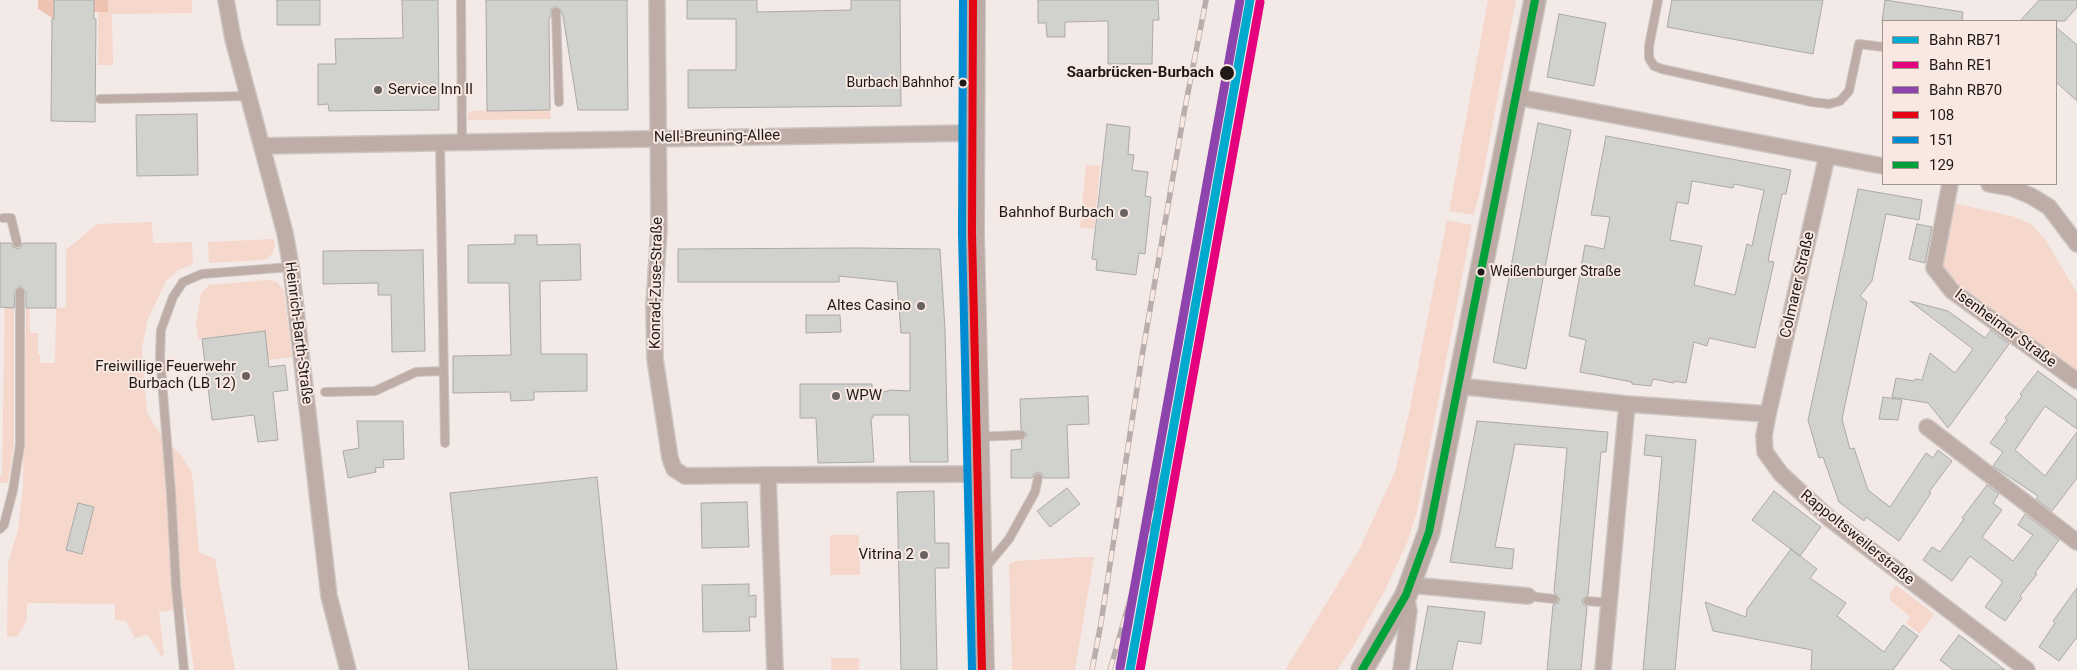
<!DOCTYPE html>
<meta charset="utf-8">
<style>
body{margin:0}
#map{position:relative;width:2077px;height:670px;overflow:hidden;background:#f3eae7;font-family:Roboto,sans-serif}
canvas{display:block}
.legend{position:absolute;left:1882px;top:20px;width:175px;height:165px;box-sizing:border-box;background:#f9e8e1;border:1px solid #a29590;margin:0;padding:6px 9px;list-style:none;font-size:15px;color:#1f1917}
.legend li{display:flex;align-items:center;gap:10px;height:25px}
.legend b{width:25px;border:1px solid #a29590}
</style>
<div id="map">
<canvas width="2077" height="670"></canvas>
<ul class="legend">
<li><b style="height:6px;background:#00a9ce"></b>Bahn RB71</li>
<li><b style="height:6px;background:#e5007d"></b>Bahn RE1</li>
<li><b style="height:6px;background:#8e44ad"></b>Bahn RB70</li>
<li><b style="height:6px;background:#e30513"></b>108</li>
<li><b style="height:6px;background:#008bd2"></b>151</li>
<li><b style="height:6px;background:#00a13a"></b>129</li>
</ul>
</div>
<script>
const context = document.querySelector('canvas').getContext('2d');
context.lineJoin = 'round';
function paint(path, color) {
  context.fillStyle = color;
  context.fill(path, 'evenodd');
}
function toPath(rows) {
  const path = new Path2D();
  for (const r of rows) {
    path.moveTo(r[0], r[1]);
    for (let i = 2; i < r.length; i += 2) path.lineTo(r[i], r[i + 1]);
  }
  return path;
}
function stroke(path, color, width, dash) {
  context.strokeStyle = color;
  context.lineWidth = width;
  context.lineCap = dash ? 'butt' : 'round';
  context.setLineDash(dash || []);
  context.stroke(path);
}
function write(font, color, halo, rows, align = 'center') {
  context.font = font + ' Roboto,sans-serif';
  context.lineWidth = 4;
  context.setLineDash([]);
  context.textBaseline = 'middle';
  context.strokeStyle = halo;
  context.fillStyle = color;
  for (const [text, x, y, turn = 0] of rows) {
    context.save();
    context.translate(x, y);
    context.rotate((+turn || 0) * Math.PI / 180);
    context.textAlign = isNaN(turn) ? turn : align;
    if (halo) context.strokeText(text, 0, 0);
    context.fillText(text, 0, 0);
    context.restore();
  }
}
paint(toPath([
 [108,0,192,0,192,13,112,14,113,65,98,65,98,12,108,12],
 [1488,0,1516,0,1479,196,1473,215,1449,211],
 [550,110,551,119,468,120,468,114,472,111],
 [1086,165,1100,166,1094,229,1080,228],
 [1953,203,2012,216,2031,224,2045,239,2077,293,2077,374,1958,287,1940,267],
 [1447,220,1472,225,1417,512,1407,543,1384,592,1353,647,1337,670,1285,670,1359,550,1395,472,1409,413],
 [152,222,153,243,192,242,193,264,178,270,166,281,148,319,142,348,147,413,161,435,181,455,192,473,199,552,215,559,235,670,194,670,185,608,159,612,164,654,161,656,148,635,135,638,126,621,115,620,115,604,27,603,27,617,23,628,17,636,7,637,8,563,18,530,23,486,26,292,29,292,30,333,38,333,38,354,40,355,40,363,55,363,56,308,66,307,66,250,97,224],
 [274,239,275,246,272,254,264,260,209,263,208,242],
 [268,280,277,282,284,291,292,357,268,360,265,331,198,339,196,323,201,293,209,285],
 [5,292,14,292,14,445,8,483,0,483,0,476,2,475],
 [830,535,859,535,860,575,830,575],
 [1081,557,1094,557,1075,670,1012,670,1009,564,1016,561],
 [1896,585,1934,614,1920,634,1906,623,1910,617,1890,600,1890,593],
 [831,658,859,658,859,670,831,670]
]), '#f5d7cc');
paint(toPath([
 [38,0,54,0,54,19,38,9],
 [94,0,108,0,108,12,94,12]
]), '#efc3b2');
const building = toPath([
 [54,0,94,0,94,19,96,19,95,122,51,121,52,18,54,19,54,0],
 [277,0,320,0,320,25,277,25,277,0],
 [402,0,438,0,439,110,329,111,328,104,318,105,318,64,336,64,335,39,403,38,402,0],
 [486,0,627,0,628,110,578,110,563,16,560,9,556,6,551,9,551,17,549,18,550,110,487,111,486,0],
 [687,0,757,0,757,12,851,10,851,0,900,0,901,106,688,108,688,70,736,70,736,19,687,19,687,0],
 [1038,0,1158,0,1159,20,1153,20,1152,64,1108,64,1108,21,1065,22,1065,37,1047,37,1046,23,1038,23,1038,0],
 [1672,0,1823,0,1813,54,1667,27,1672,0],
 [1885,0,1963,12,1962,21,1882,21,1885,0],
 [2039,0,2077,0,2077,7,2065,21,2020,21,2039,0],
 [1559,14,1606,23,1594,86,1547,77,1559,14],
 [2056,27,2077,45,2077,101,2056,82,2056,27],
 [197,114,198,175,137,176,136,115,197,114],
 [1538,123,1571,130,1526,369,1493,362,1538,123],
 [1107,124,1130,127,1128,154,1134,155,1132,170,1148,172,1145,196,1151,197,1145,254,1139,253,1136,275,1096,270,1097,260,1092,259,1107,124],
 [1606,136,1791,170,1786,194,1782,194,1768,261,1774,262,1755,348,1709,338,1707,346,1694,342,1686,383,1674,381,1674,383,1653,379,1651,386,1632,384,1632,382,1580,372,1586,340,1569,336,1585,245,1604,249,1610,217,1591,215,1606,136],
 [1692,181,1733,188,1734,184,1764,190,1752,246,1747,244,1735,295,1694,285,1702,246,1670,240,1677,202,1688,204,1692,181],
 [1858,189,1922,200,1919,220,1886,214,1872,281,1860,296,1867,302,1842,419,1850,449,1854,448,1868,490,1890,507,1926,453,1933,458,1938,450,1952,461,1929,492,1931,493,1899,541,1866,517,1864,521,1839,502,1823,457,1819,458,1808,420,1858,189],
 [1917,224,1932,227,1925,263,1909,259,1917,224],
 [515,235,537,235,537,245,580,244,581,280,540,281,541,354,587,354,587,391,534,392,534,400,511,401,510,392,453,393,453,356,511,355,509,283,468,283,468,245,515,244,515,235],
 [0,243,11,243,13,247,18,249,21,247,23,243,56,243,56,308,26,308,26,292,20,286,15,290,14,308,0,307,0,243],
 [860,248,940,249,945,329,948,462,910,462,909,415,873,415,873,418,871,418,874,462,818,463,816,418,800,418,800,384,872,384,872,395,891,390,910,391,910,333,901,333,897,282,839,276,839,282,678,282,678,249,860,248],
 [423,250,425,351,392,352,391,295,378,295,378,283,323,284,323,251,423,250],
 [1910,301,1948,311,1985,338,1991,330,2009,344,1948,428,1928,403,1892,397,1896,378,1914,381,1915,379,1922,380,1930,353,1955,373,1973,349,1910,301],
 [806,315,840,315,841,332,806,333,806,315],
 [265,331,269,367,285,365,288,390,273,392,278,440,258,442,254,415,212,420,202,339,265,331],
 [2038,371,2077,400,2077,429,2045,406,2015,450,2045,476,2077,432,2077,478,2052,511,2036,499,2038,496,1993,466,2003,452,1990,443,2007,420,2005,418,2022,396,2020,394,2038,371],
 [1088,396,1089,424,1067,425,1069,478,1044,478,1042,474,1039,472,1034,474,1032,478,1011,478,1011,450,1022,449,1021,441,1027,435,1025,432,1021,429,1020,399,1088,396],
 [1883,397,1902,400,1898,420,1879,419,1883,397],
 [357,421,403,421,404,459,383,460,384,467,375,468,376,472,348,478,343,451,359,448,357,421],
 [1477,421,1608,432,1606,452,1601,452,1588,595,1582,600,1583,604,1587,607,1581,670,1547,670,1553,605,1558,603,1560,599,1554,592,1567,448,1515,444,1495,547,1514,549,1512,569,1450,562,1477,421],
 [1646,435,1696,440,1675,670,1643,670,1662,457,1644,455,1646,435],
 [597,477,617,670,469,670,450,493,597,477],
 [1987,485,1999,494,1993,503,2002,510,1982,537,2013,561,2033,535,2018,525,2025,514,2059,540,2035,573,2037,574,2020,596,2022,598,2005,621,1985,607,2002,583,2002,581,1970,556,1952,581,1923,560,1932,547,1940,552,1964,519,1962,518,1987,485],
 [1067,488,1080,504,1050,527,1037,511,1067,488],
 [934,491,935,543,949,543,949,568,935,568,937,670,901,670,897,492,934,491],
 [1774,491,1821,527,1800,556,1752,520,1774,491],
 [747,502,749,547,702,548,701,503,747,502],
 [78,503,94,507,82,554,66,550,78,503],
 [1791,549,1817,569,1810,578,1846,603,1837,616,1884,652,1903,625,1918,636,1893,670,1811,670,1812,650,1713,631,1705,602,1746,617,1747,609,1791,549],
 [749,584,749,596,756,595,756,617,749,617,750,631,703,632,702,585,749,584],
 [2077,588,2077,637,2059,661,2039,647,2055,623,2053,621,2077,588],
 [1428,606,1485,612,1481,644,1458,641,1452,670,1416,670,1428,606],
 [1959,635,1966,640,2005,670,1953,670,1940,660,1959,635]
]);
paint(building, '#d1d1ce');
stroke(building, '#aaa9a7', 1);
const service = toPath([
 [461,0,462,141],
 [1658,0,1649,46,1649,58,1654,66,1662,69,1812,102,1829,104,1840,101,1849,91,1859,44,1883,47],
 [556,12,559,102],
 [100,99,248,96],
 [440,143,445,443],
 [3,218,11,218,17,243],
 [325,392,375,391,416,372,443,371],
 [978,437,1021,435],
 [0,529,4,525,13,490,20,445,20,292],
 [985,568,1009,539,1035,492,1038,478],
 [1528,596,1554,599],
 [1588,601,1610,603],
 [184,670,176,586,171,493,160,356,161,330,173,297,183,282,202,274,291,267]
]);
const minor = toPath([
 [226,0,233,39,285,233,291,267,329,596,348,670],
 [657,0,659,229,654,306,655,359,670,458,674,469,685,476,768,475,775,670],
 [1517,97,1883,166],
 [262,146,971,133],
 [1827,156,1768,414,1764,436,1765,452,1781,474,1830,519,2027,670],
 [1950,184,1934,268,1952,291,2077,381],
 [1989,184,2012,188,2031,196,2049,207,2077,244],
 [1458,386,1627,404,1768,414],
 [1927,427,2077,542],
 [768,475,978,474],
 [1411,585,1528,596],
 [1401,670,1409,611,1406,595],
 [1603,670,1627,404]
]);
const secondary = toPath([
 [1362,670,1406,595,1429,532,1535,0]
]);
const primary = toPath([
 [973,0,972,233,982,670]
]);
stroke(service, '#ccc5c2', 10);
stroke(minor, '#ccc5c2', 18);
stroke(secondary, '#ccc5c2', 24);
stroke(primary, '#ccc5c2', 26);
stroke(service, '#bdada6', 8);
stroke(minor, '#bdada6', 15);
stroke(secondary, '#bcaaa5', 21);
stroke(primary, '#bdada6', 24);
const rail = toPath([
 [1092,670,1101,623,1142,356,1184,113,1206,0],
 [1110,670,1151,526,1170,444]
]);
stroke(rail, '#b9aeab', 5.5);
stroke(rail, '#f9e8e1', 4, [11]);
stroke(toPath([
 [973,0,972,233,982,670]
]), '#e30513', 8);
stroke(toPath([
 [963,0,962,233,972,670]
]), '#008bd2', 8);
stroke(toPath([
 [1362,670,1406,595,1429,532,1535,0]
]), '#00a13a', 8);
stroke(toPath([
 [1130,670,1250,0]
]), '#00a9ce', 9);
stroke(toPath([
 [1140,670,1260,2]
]), '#e5007d', 9);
stroke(toPath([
 [1120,668,1240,0]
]), '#8e44ad', 9);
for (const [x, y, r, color] of [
 [1227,73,8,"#1f1917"],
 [963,83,4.5,"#1f1917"],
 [378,90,5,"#696260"],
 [1124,213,5,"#696260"],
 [1481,272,4.5,"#1f1917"],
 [921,306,5,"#696260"],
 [246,376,5,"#696260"],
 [836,396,5,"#696260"],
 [924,555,5,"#696260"]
]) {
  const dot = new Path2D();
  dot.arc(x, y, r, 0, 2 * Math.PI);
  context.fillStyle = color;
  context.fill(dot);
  stroke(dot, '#f9e8e1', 2);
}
write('14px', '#1f1917', '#f9e8e1', [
 ["Burbach Bahnhof",954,83],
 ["Weißenburger Straße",1490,272,"left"]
], 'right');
write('bold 15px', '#1f1917', '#f9e8e1', [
 ["Saarbrücken-Burbach",1214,73]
], 'right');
write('15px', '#1f1917', '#f9e8e1', [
 ["Service Inn II",388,90,"left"],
 ["Bahnhof Burbach",1114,213],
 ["Altes Casino",911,306],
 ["Freiwillige Feuerwehr",236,367],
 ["Burbach (LB 12)",236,384],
 ["WPW",846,396,"left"],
 ["Vitrina 2",914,555]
], 'right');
write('15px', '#1f1917', '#f9e8e1', [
 ["Nell-Breuning-Allee",717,137,-1],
 ["Konrad-Zuse-Straße",657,283,-89],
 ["Colmarer Straße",1798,285,-77],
 ["Isenheimer Straße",2005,329,36],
 ["Heinrich-Barth-Straße",298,333,83],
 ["Rappoltsweilerstraße",1857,538,39]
]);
</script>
